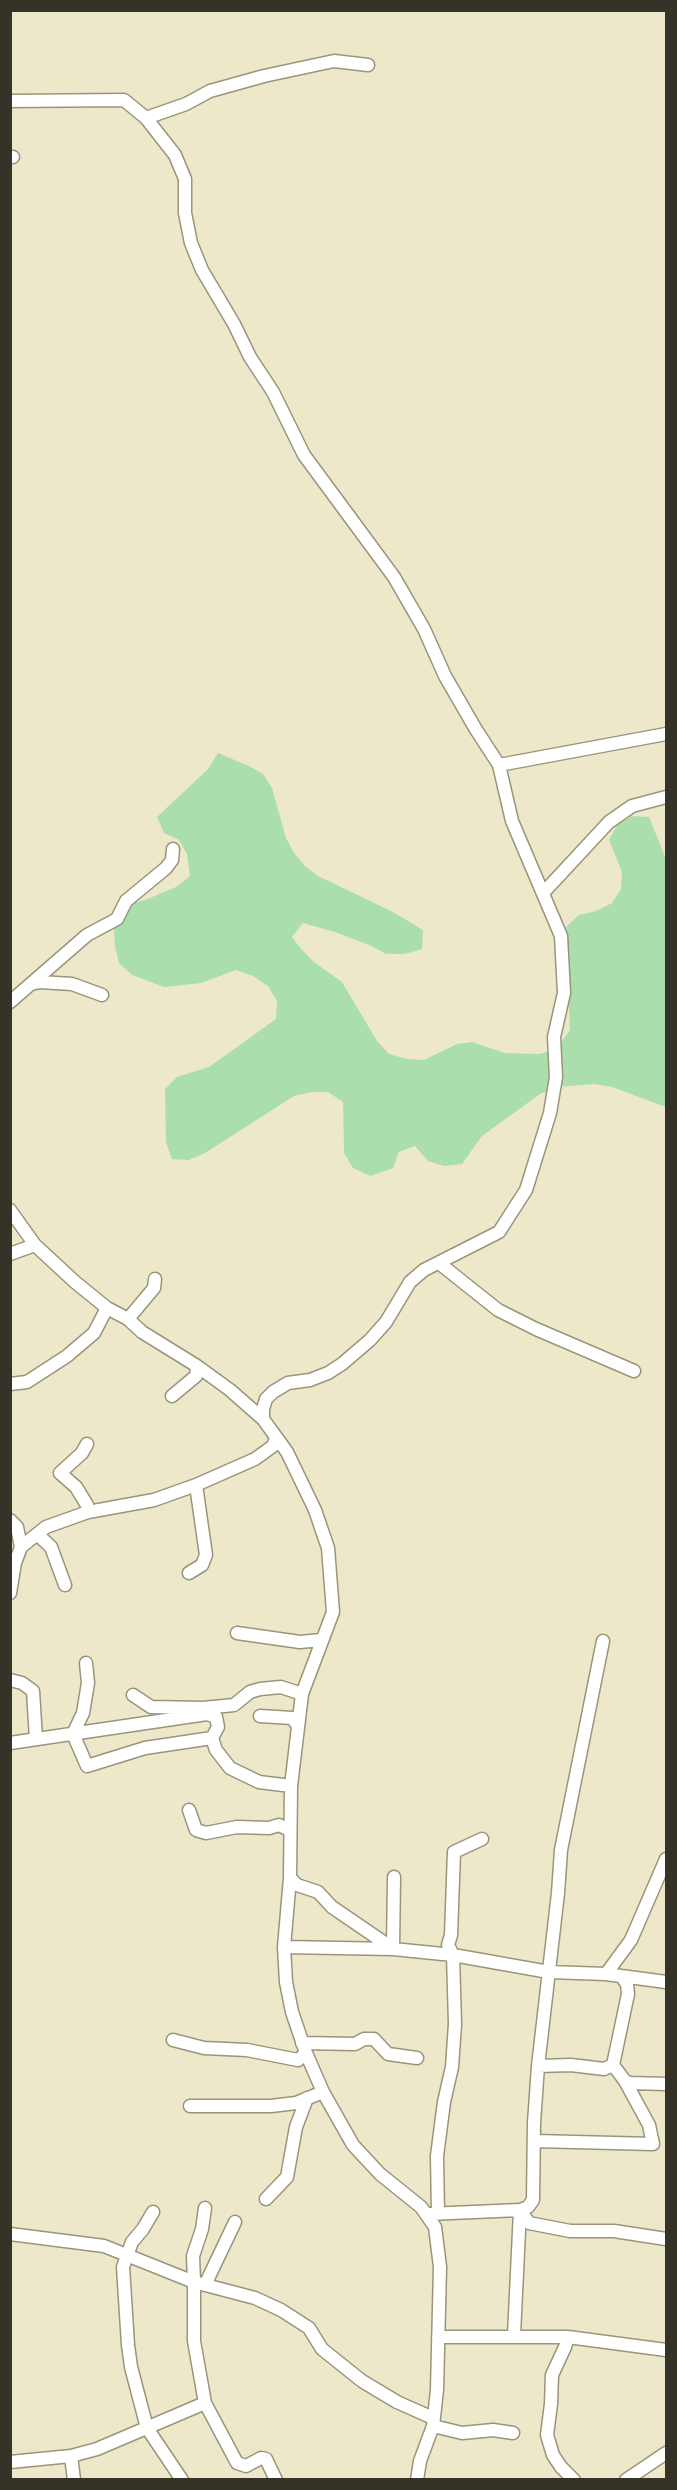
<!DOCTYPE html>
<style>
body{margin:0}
#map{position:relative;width:677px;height:2490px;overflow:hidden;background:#eee8cb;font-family:Signika,sans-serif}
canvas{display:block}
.frame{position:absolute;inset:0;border:12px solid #353327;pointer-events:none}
</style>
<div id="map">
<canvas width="677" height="2490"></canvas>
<div class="frame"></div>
</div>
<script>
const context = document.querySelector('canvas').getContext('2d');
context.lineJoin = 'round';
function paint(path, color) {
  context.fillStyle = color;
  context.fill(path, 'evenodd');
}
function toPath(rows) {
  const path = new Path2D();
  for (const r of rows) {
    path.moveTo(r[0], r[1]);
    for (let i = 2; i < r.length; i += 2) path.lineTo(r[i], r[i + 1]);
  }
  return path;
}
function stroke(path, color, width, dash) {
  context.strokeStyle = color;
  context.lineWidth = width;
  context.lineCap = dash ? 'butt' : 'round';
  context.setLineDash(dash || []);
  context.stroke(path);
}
paint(toPath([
 [218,753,249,766,263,774,272,788,286,838,294,853,305,866,318,876,393,912,423,930,422,949,405,954,386,954,371,946,338,933,303,923,292,937,302,950,314,962,342,982,377,1041,389,1054,407,1059,424,1060,457,1044,472,1042,505,1053,539,1054,555,1050,570,1030,566,927,579,915,596,911,612,903,621,889,622,872,609,840,617,825,632,816,649,817,666,859,666,1107,612,1087,594,1084,557,1087,540,1094,482,1136,462,1164,444,1166,428,1161,415,1146,399,1152,393,1168,370,1176,353,1168,344,1153,343,1102,328,1092,312,1092,294,1096,205,1153,189,1160,172,1159,166,1142,165,1089,177,1077,209,1067,276,1019,277,1001,268,986,253,976,236,970,201,983,164,987,132,975,119,963,115,946,113,912,128,904,145,900,176,887,190,876,187,854,179,840,164,833,157,817,208,769]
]), '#aadfad');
const minor = toPath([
 [10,101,124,100,146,118,175,155,185,179,185,213,191,243,202,270,234,324,250,357,273,392,304,455,394,577,424,629,445,676,475,728,499,765,512,821,561,936,564,993,554,1037,556,1077,550,1113,526,1190,499,1232,424,1270,410,1282,386,1322,370,1340,342,1364,328,1373,310,1380,288,1383,273,1392,266,1399,263,1409,263,1419],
 [146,118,186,104,210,91,264,76,334,61,368,65],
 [10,157,13,157],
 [499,765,666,734],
 [544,892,609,822,632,806,666,797],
 [31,984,40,982,72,984,102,995],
 [10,1002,87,935,117,919,126,901,166,868,172,860,173,849],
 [10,1210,35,1245,75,1282,107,1308,128,1319,142,1332,197,1366,230,1390,263,1419,287,1452,315,1510,328,1548,333,1612,302,1694,291,1786,290,1878,284,1947,286,1982,292,2012,306,2053,323,2092,353,2145,380,2174,421,2207,435,2227,440,2267,437,2390,433,2426,420,2461,417,2480],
 [10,1254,35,1245],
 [439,1263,498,1310,536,1329,634,1371],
 [128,1319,154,1288,155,1279],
 [10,1384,27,1382,67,1356,94,1333,107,1308],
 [172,1396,196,1376,197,1366],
 [87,1444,82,1453,60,1473,76,1487,87,1505,88,1512],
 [10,1520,17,1527,21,1547],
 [37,1534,51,1547,65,1585],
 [189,1573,202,1565,206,1555,196,1485],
 [10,1593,15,1563,21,1547,46,1527,88,1512,154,1500,196,1485,255,1459,273,1446,276,1438],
 [237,1633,300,1642,321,1640],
 [86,1663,88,1683,83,1713,73,1734,87,1766,145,1748,212,1738],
 [10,1680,22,1683,33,1691,36,1739],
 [133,1695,151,1707,203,1708,234,1705,250,1692,260,1689,281,1687,302,1694],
 [260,1716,292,1718,298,1726],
 [10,1743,207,1714,216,1717,218,1727,212,1738,216,1750,230,1768,259,1782,291,1786],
 [189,1810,196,1830,206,1833,237,1827,269,1828,279,1825,289,1830],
 [290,1878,297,1885,318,1892,332,1907,392,1948],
 [284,1947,393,1949,453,1955,549,1972,606,1974,666,1982],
 [393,1949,394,1877],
 [606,1974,631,1940,666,1859],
 [173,2040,204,2048,247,2050,298,2060,306,2053],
 [302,2043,355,2044,364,2039,374,2039,388,2054,417,2058],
 [613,2065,625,2081,630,2083,666,2084],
 [538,2066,571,2065,604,2069,613,2065,628,1994,627,1984,621,1976],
 [190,2106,271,2106,296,2103,323,2092],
 [535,2141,653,2144,649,2125,625,2081],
 [266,2199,287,2177,296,2127,307,2098],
 [520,2210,529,2223,570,2231,614,2231,666,2239],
 [153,2212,143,2229,132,2242,123,2267,128,2345,131,2367,147,2428,182,2480],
 [438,2213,437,2156,444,2102,452,2067,455,2024,453,1955,448,1945,451,1935,454,1852,482,1839],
 [428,2214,520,2210,528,2207,533,2200,534,2123,538,2066,558,1893,561,1850,603,1641],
 [10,2234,104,2246,194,2282,193,2256,202,2229,205,2208],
 [205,2285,235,2222],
 [514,2335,520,2210],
 [438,2337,568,2337,666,2350],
 [568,2337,565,2347,552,2375,551,2404,547,2435,553,2455,561,2467,574,2480],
 [433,2426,462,2433,493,2430,513,2433],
 [71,2456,74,2480],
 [10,2462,71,2456,97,2449,205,2403],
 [276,2480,266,2459,261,2458,246,2466,237,2463,205,2403,194,2341,194,2282,255,2298,281,2310,309,2328,322,2349,362,2381,397,2402,433,2418],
 [626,2480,666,2453]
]);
stroke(minor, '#9a957a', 15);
stroke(minor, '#fff', 12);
</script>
